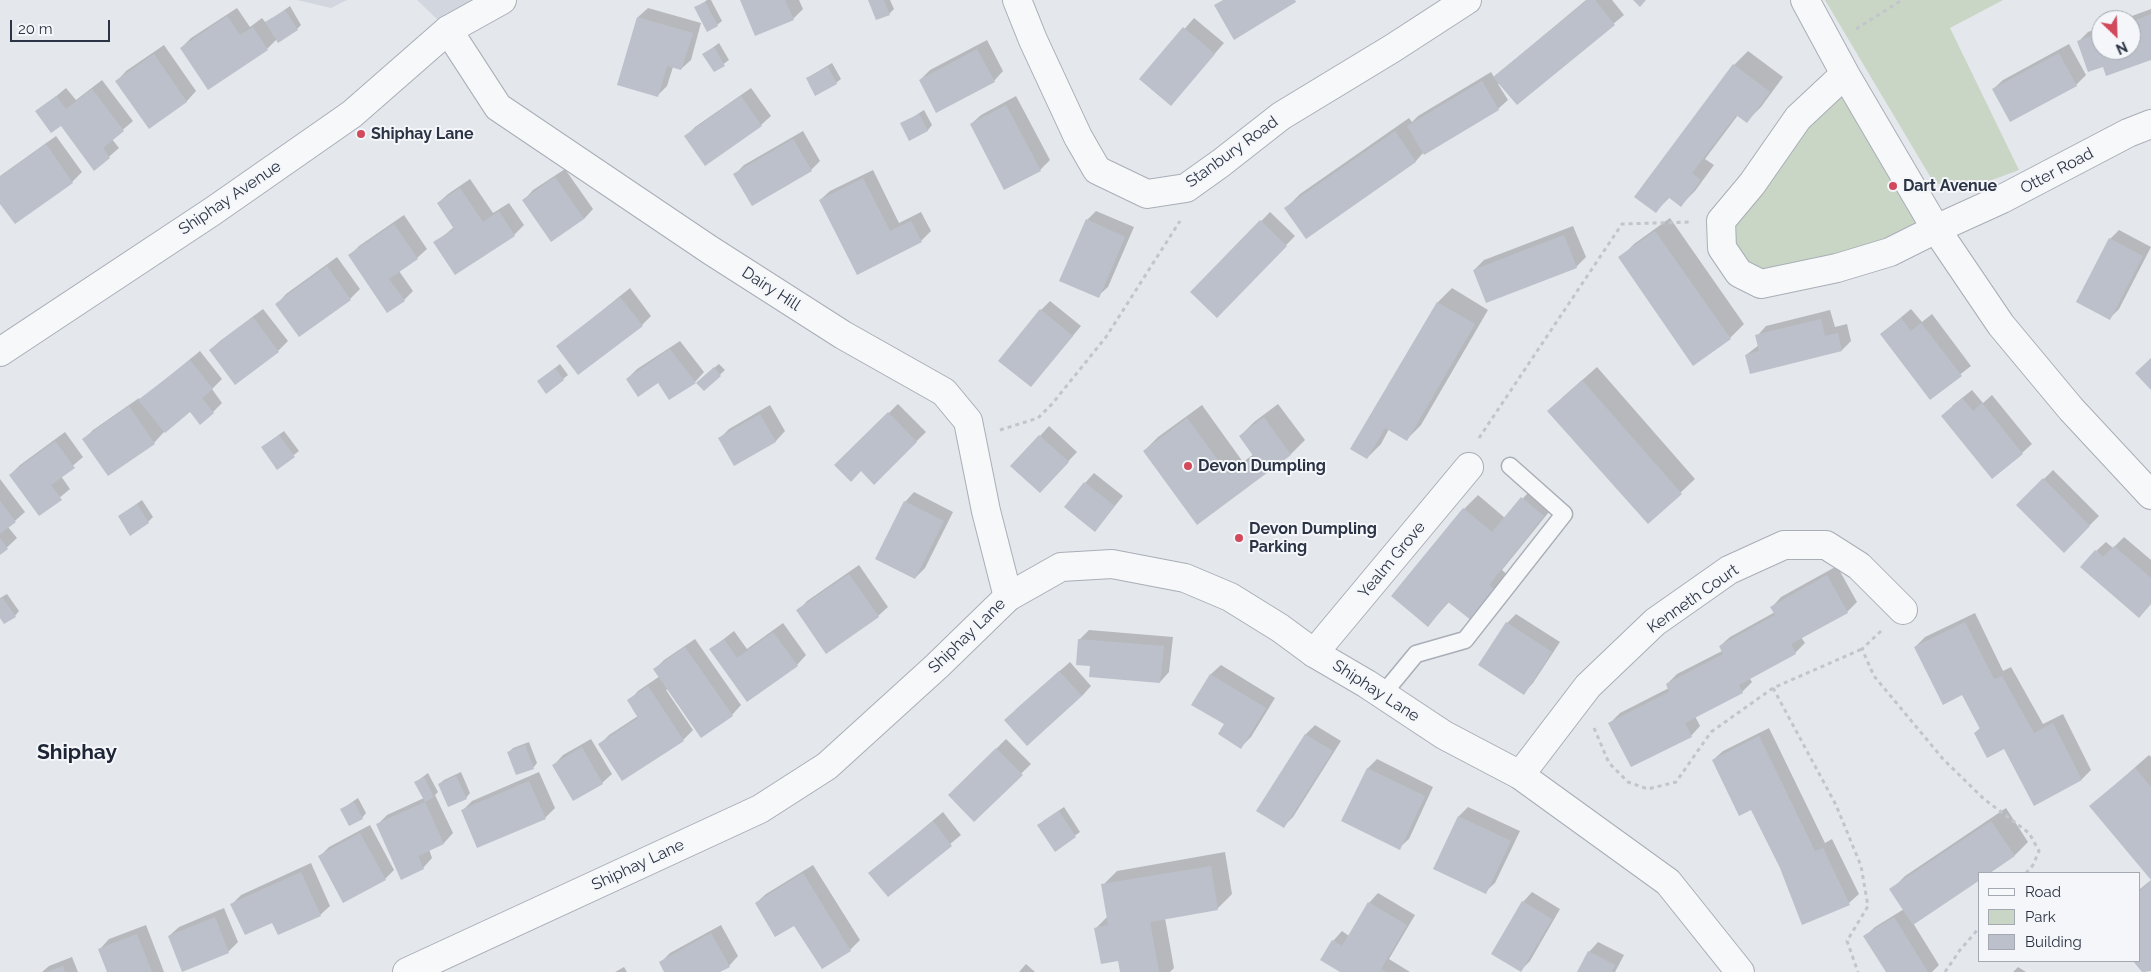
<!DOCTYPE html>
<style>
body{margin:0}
#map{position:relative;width:2151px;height:972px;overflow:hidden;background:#e4e7ec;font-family:Raleway,sans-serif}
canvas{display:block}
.legend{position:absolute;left:1978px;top:872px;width:162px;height:90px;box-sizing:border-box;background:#f4f6f9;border:1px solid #a4a8b1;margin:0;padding:6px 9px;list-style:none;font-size:15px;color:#2b3445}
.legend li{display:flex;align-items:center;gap:10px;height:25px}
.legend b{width:25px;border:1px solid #a4a8b1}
.north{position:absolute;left:2091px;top:10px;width:50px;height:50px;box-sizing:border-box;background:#f4f6f9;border:1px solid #a4a8b1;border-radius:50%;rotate:156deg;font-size:14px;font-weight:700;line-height:20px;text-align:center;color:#2b3445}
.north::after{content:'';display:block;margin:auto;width:18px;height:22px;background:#d1495b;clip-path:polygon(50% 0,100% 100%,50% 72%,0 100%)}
.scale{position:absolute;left:10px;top:20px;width:100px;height:22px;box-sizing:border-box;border:2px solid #2b3445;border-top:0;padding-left:6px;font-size:15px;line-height:18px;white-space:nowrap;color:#2b3445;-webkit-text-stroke:4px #f4f6f9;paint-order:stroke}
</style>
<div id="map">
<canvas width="2151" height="972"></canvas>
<ul class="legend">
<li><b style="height:6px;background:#f7f8fa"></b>Road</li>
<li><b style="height:14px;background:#c9d6c5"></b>Park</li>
<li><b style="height:14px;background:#bbc0ca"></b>Building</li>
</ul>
<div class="north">N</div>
<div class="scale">20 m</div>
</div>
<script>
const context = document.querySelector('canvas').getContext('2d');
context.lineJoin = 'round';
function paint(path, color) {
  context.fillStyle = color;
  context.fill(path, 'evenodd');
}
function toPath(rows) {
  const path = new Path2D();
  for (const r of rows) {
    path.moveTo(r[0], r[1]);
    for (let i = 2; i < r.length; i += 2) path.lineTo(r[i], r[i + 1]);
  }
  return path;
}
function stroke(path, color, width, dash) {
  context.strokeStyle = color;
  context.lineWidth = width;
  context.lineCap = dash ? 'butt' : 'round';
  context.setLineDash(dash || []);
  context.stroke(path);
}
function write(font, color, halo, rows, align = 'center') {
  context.font = font + ' Raleway,sans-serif';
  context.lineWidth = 4;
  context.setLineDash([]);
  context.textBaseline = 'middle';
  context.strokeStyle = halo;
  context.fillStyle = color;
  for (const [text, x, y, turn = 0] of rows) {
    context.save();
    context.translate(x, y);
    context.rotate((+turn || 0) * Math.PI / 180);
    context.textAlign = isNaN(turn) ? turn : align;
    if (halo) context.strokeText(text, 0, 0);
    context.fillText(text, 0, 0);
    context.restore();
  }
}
paint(toPath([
 [297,0,347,0,331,8],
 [417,0,472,0,437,19]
]), '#d2d6de');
paint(toPath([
 [1825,0,2003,0,1950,28,2019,170,1968,189,1934,183],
 [1845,74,1936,229,1761,284,1722,248,1752,184]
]), '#c9d6c5');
paint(toPath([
 [707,0,711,0,722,21,717,25,696,8],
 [741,0,799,0,803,9,793,19],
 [869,0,890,0,894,9,889,14,876,19],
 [1586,0,1612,0,1624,15,1517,104,1500,83,1498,84,1508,100,1498,109,1424,152,1416,161,1306,237,1286,208,1300,194,1409,118,1412,122,1418,116,1491,72,1494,77],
 [290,6,301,25,297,29,277,39,267,49,181,48,191,38,237,8,250,27,262,18,266,23],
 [648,8,701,23,691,60,681,69,673,67,667,86,658,95,638,17],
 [2151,9,2151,59,2103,65,2078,42,2088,32,2101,27,2101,50,2131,50,2131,20,2121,20],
 [1194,18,1224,43,1171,104,1141,79],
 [987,40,1003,71,994,81,920,80,930,70],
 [719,43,729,60,714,71,704,54],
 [2069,44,2086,75,2076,85,1993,89,2003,80],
 [164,45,196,91,187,101,149,127,117,81,126,71],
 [1748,51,1783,77,1761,107,1747,121,1738,115,1705,159,1714,165,1695,191,1681,205,1670,197,1656,211,1734,65],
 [832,63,841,79,836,83,807,78],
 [102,80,133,121,112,139,119,148,95,169,61,124,37,112,66,88,76,100],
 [751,88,771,116,761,125,686,136,695,127],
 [1016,96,1050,160,1040,170,971,124,981,115],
 [924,110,932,125,928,130,910,139,902,124],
 [803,131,820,161,811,170,735,174,744,165],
 [56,136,82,172,72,182,15,223,0,201,0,176],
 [565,169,593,209,584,219,524,200,533,190],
 [873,170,899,223,921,212,931,231,921,241,857,273,820,200,830,191],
 [470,179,493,213,509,203,524,225,514,235,435,243,454,227,438,203,448,194],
 [1096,211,1134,227,1108,287,1098,296,1087,220],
 [1270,212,1295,236,1217,316,1192,292],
 [404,215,427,249,417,258,399,271,413,291,404,300,349,256,359,246],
 [1670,218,1744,324,1730,338,1620,258,1634,244],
 [1573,226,1586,257,1576,267,1474,270,1484,260],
 [2119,230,2151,247,2119,309,2110,318,2110,239],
 [337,257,360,289,350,299,299,335,277,304,286,294],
 [630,288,651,316,642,325,558,346],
 [1452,288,1488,310,1421,425,1407,439,1389,429,1381,444,1367,458,1438,302],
 [1050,301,1081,326,1031,386,1041,310],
 [263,309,288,341,278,351,210,350,220,341],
 [1911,309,1922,322,1932,314,1971,366,1930,398,1881,334],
 [1830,310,1835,327,1847,324,1851,341,1842,350,1746,355,1759,345,1757,336,1766,326],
 [680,341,704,372,696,381,697,382,719,364,725,370,704,390,696,381,670,398,659,381,627,379,637,369],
 [200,351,222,379,212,389,222,403,213,412,190,410,163,433,154,443,84,439,93,430,139,398,140,400],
 [560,364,568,375,547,392,538,381],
 [1597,367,1695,479,1648,523,1563,397],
 [1972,390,1983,403,1992,395,2032,444,2022,453,1952,406],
 [898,404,926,432,874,483,861,470,836,465],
 [1278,404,1305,440,1291,454,1197,523,1144,451,1158,437,1202,405,1243,462,1254,454,1240,436,1254,422],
 [770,405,785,431,776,441,735,464,720,438,729,429],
 [1049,426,1077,452,1049,482,1040,436],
 [284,431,299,451,277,468,262,447],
 [65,432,83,457,61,476,70,489,40,514,10,475,20,465],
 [2053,470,2099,516,2064,551,2018,505],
 [1094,473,1123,496,1095,530,1085,483],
 [0,479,25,512,8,527,17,538,0,554],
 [1536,484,1557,502,1502,570,1510,577,1486,606,1450,601,1428,625,1464,509,1478,495,1505,518],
 [914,492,953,512,925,568,915,578,905,502],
 [142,500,153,517,148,522,119,516],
 [2124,537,2151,560,2151,603,2096,551,2106,542,2113,548],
 [859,565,888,607,878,616,798,611,807,601],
 [1837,566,1857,602,1847,612,1801,637,1805,643,1795,653,1749,677,1752,682,1742,692,1695,716,1700,726,1691,736,1610,723,1620,713,1669,688,1667,684,1677,674,1722,651,1720,646,1730,637,1775,612,1772,607,1781,597],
 [7,594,19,611,15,616,0,616,0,598],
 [1975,613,2003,671,2011,667,2043,724,2063,714,2091,770,2082,779,2035,804,2005,747,1975,733,1981,727,1962,694,1915,647,1925,637],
 [1516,614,1560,642,1533,683,1524,693,1507,623],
 [783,623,806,655,797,665,748,700,711,649,734,631,747,649],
 [1089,630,1173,637,1169,672,1160,682,1091,665,1079,640],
 [695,639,741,705,732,715,668,689,666,690,693,730,683,740,622,779,600,744,609,735,638,716,629,701,638,691,660,676,655,669,664,660],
 [1070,662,1091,686,1082,696,1015,710],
 [1221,665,1275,698,1251,737,1241,747,1225,724,1193,705,1211,674],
 [1315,725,1341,741,1293,817,1284,826,1258,810,1306,734],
 [1769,728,1825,843,1832,839,1859,894,1849,903,1781,868,1752,809,1713,760,1723,751],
 [591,739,612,774,602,783,554,765,563,755],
 [1006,739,1031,764,974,820,950,795],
 [529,742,537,763,533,768,509,752,513,748],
 [2149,755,2151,757,2151,878,2091,806],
 [1377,759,1433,787,1409,839,1399,848,1343,821,1368,768],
 [461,772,470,793,466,798,439,784,444,780],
 [539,772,555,808,545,818,463,810,472,801],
 [428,773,438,792,435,795,453,833,444,843,429,849,432,858,423,868,377,825,387,815,424,798,416,782],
 [358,798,366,813,362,818,342,809],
 [1064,807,1080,832,1055,850,1043,821],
 [1468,807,1520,831,1495,883,1485,892,1435,868,1459,816],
 [2006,808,2028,842,2014,856,1988,873,1980,873,1913,923,1939,965,1932,972,1887,972,1865,936,1875,927,1904,909,1891,890,1905,876],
 [943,812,961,835,888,896,870,873],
 [370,825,394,870,385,879,319,857,329,847],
 [1225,852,1232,894,1218,908,1165,918,1174,968,1170,972,1122,972,1119,960,1096,928,1108,916,1103,885,1117,871],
 [311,863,330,906,320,915,232,904,241,895],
 [813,865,860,940,850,950,756,903,766,894],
 [2151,880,2151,969,2144,972,2135,961,2140,961,2140,889],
 [1532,892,1560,909,1530,961,1521,970,1523,902],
 [1378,893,1415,915,1389,959,1410,972,1343,972,1333,941,1342,931,1349,936,1369,903],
 [224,908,238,942,228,952,169,936,179,927],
 [146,925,164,972,108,972,100,949,109,939],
 [721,925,738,956,729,966,717,972,666,972,661,962,670,953],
 [1598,942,1624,955,1615,972,1578,972,1589,952],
 [72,957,78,972,42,972,49,966],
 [1026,964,1035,972,1019,972],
 [624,967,627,972,615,972],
 [2018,967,2026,972,2013,972]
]), '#0003');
paint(toPath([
 [740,0,785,0,794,20,755,36],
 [868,0,884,0,890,15,876,20],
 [1223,0,1295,0,1296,2,1234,40,1214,5],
 [1587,0,1595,0,1615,25,1517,105,1493,77],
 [1633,0,1646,0,1640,7],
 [705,2,718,26,707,32,694,7],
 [285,10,298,30,278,43,265,22],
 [2151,14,2151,60,2106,76,2103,67,2088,72,2077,41,2101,33,2101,50,2131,50,2131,22],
 [227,16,240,35,253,27,268,50,208,90,180,48],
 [637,17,693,33,681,70,667,66,658,97,617,85],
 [1183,27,1215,54,1171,106,1139,79],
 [714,47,725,66,714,72,702,54],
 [977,49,995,82,936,113,919,80],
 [2059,53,2077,86,2010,122,1992,89],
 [154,54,187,102,149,129,115,81],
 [1733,64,1770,92,1747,123,1736,115,1692,173,1701,180,1681,207,1668,197,1656,213,1634,197],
 [828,67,837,84,815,96,806,78],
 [1482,81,1499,110,1424,155,1407,126],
 [92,89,124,131,103,148,110,158,94,171,61,126,51,133,35,111,56,96,66,109],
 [741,96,762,126,705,166,684,136],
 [1006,105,1041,171,1004,190,970,124],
 [919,114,928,131,909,141,900,123],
 [1395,131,1416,162,1306,239,1284,208],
 [793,139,812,171,752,206,733,174],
 [46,144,73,183,15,224,0,204,0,177],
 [555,177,584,219,551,242,522,200],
 [863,178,890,231,911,221,922,242,857,275,819,200],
 [460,188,483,222,499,211,515,236,455,275,433,242,454,229,437,203],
 [1086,219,1125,237,1099,298,1059,281],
 [1260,220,1287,246,1217,318,1190,292],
 [394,224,418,259,389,279,405,301,387,313,348,255],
 [1655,231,1731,339,1693,366,1618,257],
 [1564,235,1577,268,1486,303,1473,270],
 [2109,238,2143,256,2110,320,2076,302],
 [327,266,351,300,299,337,275,304],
 [620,297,643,326,578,375,556,346],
 [1437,302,1475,324,1407,441,1385,428,1367,459,1350,449],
 [1040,309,1073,336,1031,387,998,361],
 [253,317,279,352,235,385,209,350],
 [1901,318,1911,331,1921,323,1962,376,1930,400,1880,334],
 [1821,319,1825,336,1838,333,1842,351,1750,374,1745,355,1759,351,1755,335],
 [670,349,696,383,669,400,658,383,638,397,626,379],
 [2151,358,2151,390,2135,373],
 [190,360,213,389,202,398,214,413,200,425,190,412,165,433,138,400],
 [714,367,721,376,704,391,696,383],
 [555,368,564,380,546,394,537,381],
 [1582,380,1682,494,1648,524,1547,411],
 [1962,398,1973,411,1982,403,2023,454,1992,479,1941,416],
 [129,406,155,444,108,476,82,439],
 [888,412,917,442,874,485,861,471,851,482,834,465],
 [760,414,776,442,734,466,718,438],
 [1264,417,1291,455,1197,525,1143,451,1187,418,1229,475,1254,457,1239,436],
 [279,435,295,457,277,470,261,447],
 [1039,435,1069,462,1040,493,1010,466],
 [55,441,75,468,51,485,62,500,39,516,9,475],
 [2043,478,2090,526,2064,553,2016,505],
 [1084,482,1115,506,1095,532,1064,507],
 [1521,497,1544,516,1489,585,1496,591,1472,621,1448,602,1428,627,1391,596,1463,508,1492,532],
 [0,501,16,522,0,534],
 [904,501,944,521,915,579,875,559],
 [137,504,149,523,130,536,118,516],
 [0,538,8,549,0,555],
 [2114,546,2151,578,2151,604,2139,618,2080,567,2095,550,2103,557],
 [849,574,879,617,826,654,796,610],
 [1827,575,1848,613,1791,644,1796,654,1739,685,1743,693,1685,723,1692,737,1631,767,1608,723,1669,692,1666,684,1723,654,1719,646,1775,615,1770,607],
 [2,597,16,617,4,624,0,618,0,599],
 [1506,622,1552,652,1524,695,1478,665],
 [1965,622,1994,679,2002,676,2034,733,2053,723,2082,780,2034,806,2004,749,1987,758,1974,733,1980,729,1962,695,1943,705,1914,647],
 [773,632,798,666,747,702,709,649,724,639,737,658],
 [1078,639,1164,646,1160,683,1089,677,1090,666,1076,665],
 [685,647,733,716,701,738,653,669],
 [1059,671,1082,696,1027,746,1004,720],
 [1210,674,1266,708,1241,749,1218,734,1224,724,1191,705],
 [648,686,684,741,622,781,598,744,638,718,627,700],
 [1305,734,1333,751,1284,828,1256,811],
 [1759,736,1815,851,1823,848,1850,905,1802,925,1780,868,1751,810,1739,816,1712,760],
 [525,745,534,769,516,775,507,752],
 [582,747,603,784,573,801,552,765],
 [996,748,1023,775,974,822,948,795],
 [1367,768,1425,796,1400,850,1341,821],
 [2135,768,2151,787,2151,880,2089,806],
 [456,776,467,799,448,807,438,784],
 [424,777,434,797,425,802,414,782],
 [529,781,546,819,477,848,461,810],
 [354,802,363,819,349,826,340,809],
 [425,802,444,844,418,856,424,869,401,880,376,824],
 [1059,811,1076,837,1055,852,1037,825],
 [1458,816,1511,841,1486,894,1433,869],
 [933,821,952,846,888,897,868,873],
 [1991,821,2015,856,1990,873,1980,873,1980,880,1913,925,1889,889],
 [360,833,386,880,343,903,318,856],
 [1211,866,1218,910,1150,922,1159,972,1120,972,1118,961,1101,964,1094,928,1108,925,1101,884],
 [301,872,321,916,278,935,272,923,245,935,230,904],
 [803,873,851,951,822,969,794,926,775,937,755,903],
 [2151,881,2151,971,2142,972,2133,961,2140,961,2140,891],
 [1522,901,1552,919,1521,972,1491,954],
 [1368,902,1407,925,1381,969,1386,972,1340,972,1320,960,1332,940,1342,946],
 [215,917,229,953,182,972,168,936],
 [1894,917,1928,972,1886,972,1863,936],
 [711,933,730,967,720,972,664,972,659,962],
 [137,934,152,972,107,972,98,949],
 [1588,951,1615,965,1612,972,1577,972],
 [63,966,65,972,46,972]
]), '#bbc0ca');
const service = toPath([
 [1383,694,1416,654,1465,640,1564,514,1510,466]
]);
const minor = toPath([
 [1017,0,1033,40,1078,137,1097,170,1147,194,1186,188,1221,163,1281,116,1393,48,1467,0],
 [1805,0,1845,74,1936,229,2001,325,2071,409,2151,495],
 [448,30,498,107,710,250,843,335,944,392,968,421,986,511,1008,597],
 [1845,74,1798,118,1752,184,1721,221,1722,248,1739,273,1761,284,1837,268,1890,252,1936,229,2002,199,2128,133,2151,124],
 [1314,653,1469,467],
 [1520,775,1588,686,1655,622,1729,570,1784,545,1826,545,1859,566,1903,610]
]);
const tertiary = toPath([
 [0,352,213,211,352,114,448,30,502,0],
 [407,972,760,809,827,766,937,666,1008,597,1061,567,1112,564,1185,578,1230,597,1280,628,1314,653,1367,684,1444,735,1520,775,1668,882,1740,972]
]);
stroke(service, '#a9aeb7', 19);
stroke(minor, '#a9aeb7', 30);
stroke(tertiary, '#a9aeb7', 30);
stroke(toPath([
 [1856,29,1902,0],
 [1000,430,1038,418,1052,404,1106,337,1180,221],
 [1479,438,1622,224,1691,222],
 [1881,631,1862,649,1874,676,1943,759,1984,799,2029,833,2039,851,2033,865,2026,873],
 [1773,688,1836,805,1861,866,1868,906,1847,941,1858,972],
 [1594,728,1609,763,1628,782,1648,789,1676,782,1711,732,1773,688,1862,649],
 [1945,972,1960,950,1980,927]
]), '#c2c5cb', 3, [4, 4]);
stroke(service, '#f7f8fa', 16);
stroke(minor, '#f7f8fa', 28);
stroke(tertiary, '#f7f8fa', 28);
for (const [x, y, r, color] of [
 [361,134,5,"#d1495b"],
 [1893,186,5,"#d1495b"],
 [1188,466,5,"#d1495b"],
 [1239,538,5,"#d1495b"]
]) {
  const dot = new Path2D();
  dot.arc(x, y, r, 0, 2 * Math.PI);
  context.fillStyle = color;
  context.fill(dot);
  stroke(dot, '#f4f6f9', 2);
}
write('bold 16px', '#2b3445', '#f4f6f9', [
 ["Shiphay Lane",371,134],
 ["Dart Avenue",1903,186],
 ["Devon Dumpling",1198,466],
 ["Devon Dumpling",1249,529],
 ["Parking",1249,547]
], 'left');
write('16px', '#2b3445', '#f4f6f9', [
 ["Stanbury Road",1232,152,-36],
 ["Otter Road",2057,171,-28],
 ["Shiphay Avenue",230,198,-34],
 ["Dairy Hill",771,289,33],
 ["Yealm Grove",1392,560,-50],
 ["Kenneth Court",1693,599,-35],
 ["Shiphay Lane",967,636,-44],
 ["Shiphay Lane",1376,691,33],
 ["Shiphay Lane",638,865,-25]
]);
write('bold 21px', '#1d2536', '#f4f6f9', [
 ["Shiphay",77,753]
]);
</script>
